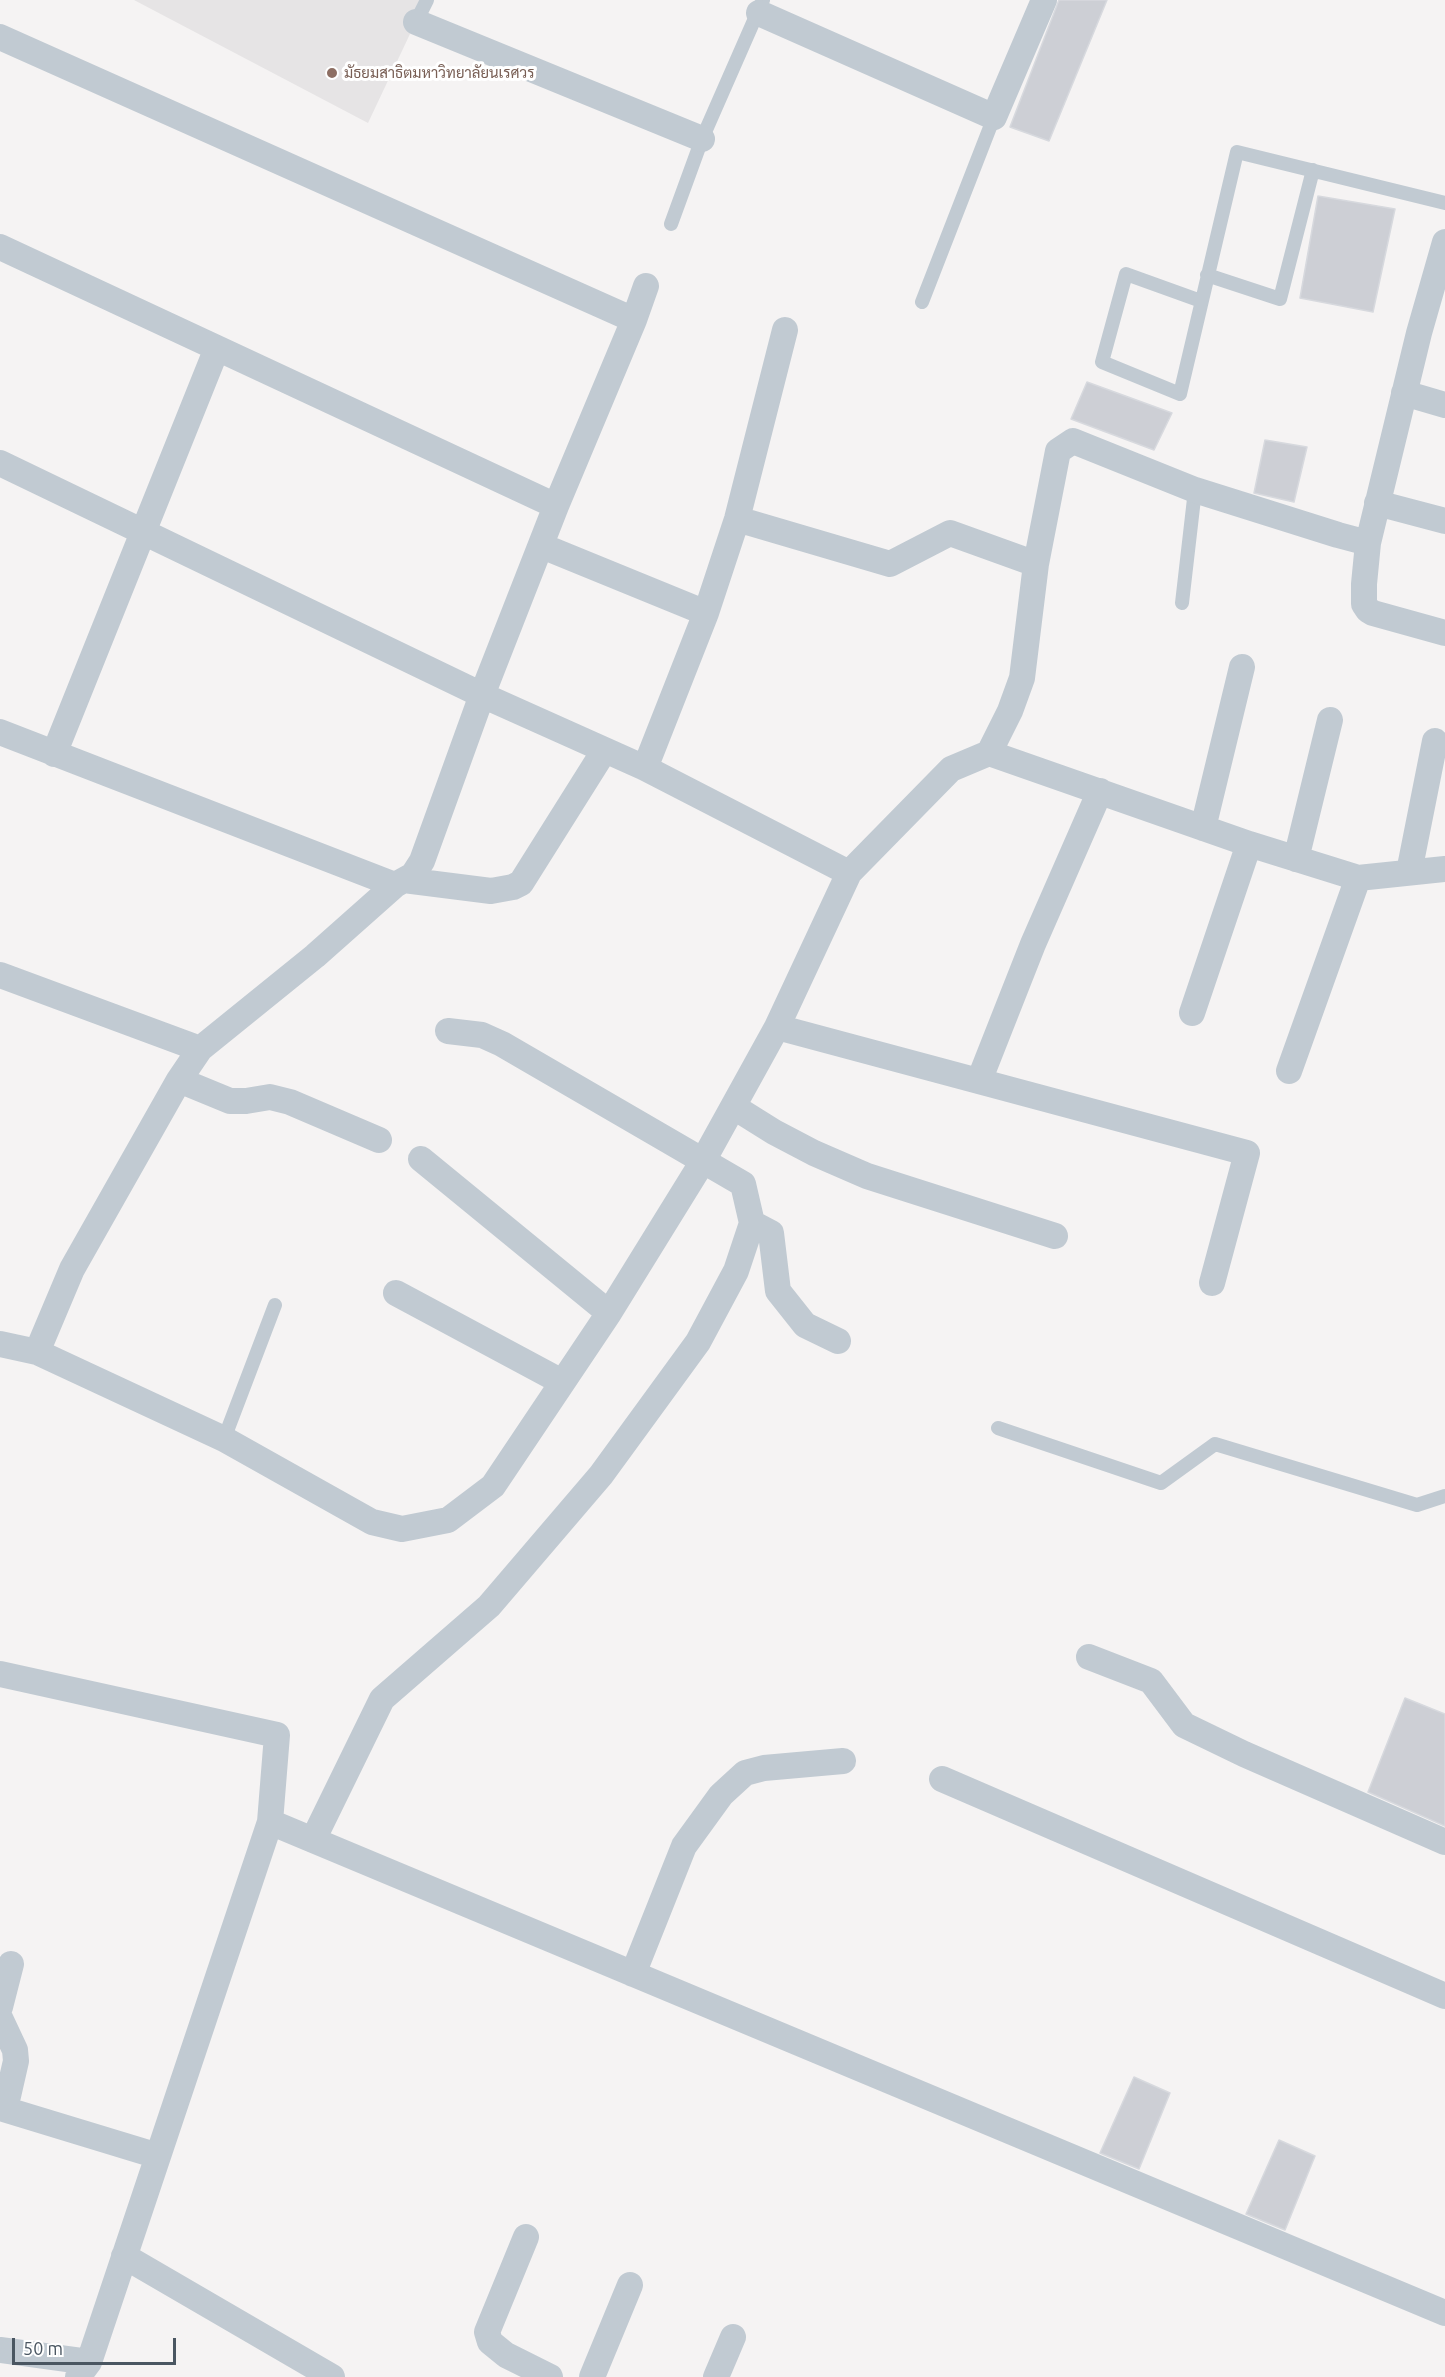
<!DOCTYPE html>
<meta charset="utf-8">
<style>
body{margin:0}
#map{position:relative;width:1445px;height:2377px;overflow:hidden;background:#f5f3f3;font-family:Ubuntu,sans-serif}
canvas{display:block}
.scale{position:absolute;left:12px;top:2338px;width:164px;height:27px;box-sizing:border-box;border:3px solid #4a5661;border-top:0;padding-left:8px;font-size:18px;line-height:21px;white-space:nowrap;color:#4a5661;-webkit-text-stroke:4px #fff;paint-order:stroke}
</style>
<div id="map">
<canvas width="1445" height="2377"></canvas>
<div class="scale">50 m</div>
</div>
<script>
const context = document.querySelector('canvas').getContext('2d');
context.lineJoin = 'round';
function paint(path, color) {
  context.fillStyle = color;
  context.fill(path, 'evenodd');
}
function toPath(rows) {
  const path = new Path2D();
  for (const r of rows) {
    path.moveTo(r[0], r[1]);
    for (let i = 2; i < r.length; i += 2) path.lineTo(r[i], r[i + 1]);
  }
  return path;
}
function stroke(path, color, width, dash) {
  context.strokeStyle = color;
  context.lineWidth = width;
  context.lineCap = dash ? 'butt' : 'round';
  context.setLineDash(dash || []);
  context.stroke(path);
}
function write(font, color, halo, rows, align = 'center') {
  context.font = font + ' Ubuntu,Sarabun,sans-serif';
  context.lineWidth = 6;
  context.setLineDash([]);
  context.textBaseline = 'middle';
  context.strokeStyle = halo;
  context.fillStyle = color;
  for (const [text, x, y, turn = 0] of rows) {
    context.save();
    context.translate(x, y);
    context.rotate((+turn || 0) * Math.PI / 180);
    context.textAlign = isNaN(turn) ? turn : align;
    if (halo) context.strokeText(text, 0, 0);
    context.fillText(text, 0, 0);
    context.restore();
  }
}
paint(toPath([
 [134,0,426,0,368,123]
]), '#e6e4e5');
const building = toPath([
 [1059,0,1107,0,1049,141,1010,127,1059,0],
 [1318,196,1395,209,1373,312,1300,298,1318,196],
 [1087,382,1172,413,1154,450,1071,419,1087,382],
 [1265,440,1307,447,1294,502,1254,493,1265,440],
 [1405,1698,1445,1714,1445,1826,1368,1792,1405,1698],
 [1134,2077,1170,2093,1139,2169,1100,2153,1134,2077],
 [1279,2140,1315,2156,1285,2230,1246,2214,1279,2140]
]);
paint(building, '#cdcfd5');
stroke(building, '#d7d9de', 1.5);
stroke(toPath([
 [416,22,427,0],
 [671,224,702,139,763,0],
 [1207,275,1280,299,1313,170],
 [1201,301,1126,274,1102,362,1180,394,1237,152,1445,203],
 [922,302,994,117],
 [1182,603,1195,490],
 [998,1428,1161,1483,1215,1444,1417,1505,1445,1496],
 [224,1439,275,1305]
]), '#c1cad2', 14);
stroke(toPath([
 [759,13,994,117,1044,0],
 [416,22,702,139],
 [0,37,634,320,646,286],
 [0,247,556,506],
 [1404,393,1445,405],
 [0,463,482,695,645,768,849,873],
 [1377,503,1445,521],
 [737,519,890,564,950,533,1036,564],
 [1368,543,1364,584,1364,604,1368,610,1373,613,1445,633],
 [542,546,706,613,737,519,785,330],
 [0,732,395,885],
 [989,753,1249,844,1358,878,1445,869],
 [54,754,217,348],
 [645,768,706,613],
 [1203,828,1242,667],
 [1296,859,1330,720],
 [1409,872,1435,741],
 [404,880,491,891,513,887,521,883,604,751],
 [0,975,200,1049],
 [1192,1013,1249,844],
 [777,1027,1247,1153,1212,1283],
 [1289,1071,1358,878],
 [179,1080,230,1101,246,1101,270,1097,290,1102,379,1140],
 [979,1081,1033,944,1100,791],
 [734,1107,774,1132,814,1153,867,1176,1055,1236],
 [421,1159,609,1313],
 [752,1223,771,1233,778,1291,805,1325,838,1341],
 [396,1293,562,1382],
 [0,1344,37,1352,224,1439,372,1522,402,1529,448,1520,493,1486,609,1313,703,1161,777,1027,849,873,951,769,989,753,1010,711,1022,678,1036,564,1058,451,1073,441,1195,490,1338,535,1368,543,1419,333,1445,242],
 [37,1352,72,1269,179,1080,200,1049,315,956,395,885,413,875,422,861,482,695,556,506,634,320],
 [1089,1657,1151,1681,1184,1725,1244,1754,1445,1842],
 [0,1674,277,1735,270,1822],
 [942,1779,1445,1996],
 [313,1840,382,1699,489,1606,601,1475,698,1342,736,1271,752,1223,743,1184,502,1044,482,1035,448,1031],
 [633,1974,684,1846,721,1795,745,1773,764,1768,843,1761],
 [0,2007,11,1964],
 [0,2018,15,2050,16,2061,5,2109],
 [0,2108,158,2156],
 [526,2237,487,2332,490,2342,506,2355,550,2377],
 [124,2256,332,2377],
 [0,2350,89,2362],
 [78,2377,89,2362,270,1822,1445,2313],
 [592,2377,630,2285],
 [716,2377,733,2337]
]), '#c1cad2', 26);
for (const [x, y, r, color] of [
 [332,73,6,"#8d6e63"]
]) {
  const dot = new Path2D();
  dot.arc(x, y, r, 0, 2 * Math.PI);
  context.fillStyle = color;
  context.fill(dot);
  stroke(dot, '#fff', 2);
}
write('15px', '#785e54', '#fff', [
 ["มัธยมสาธิตมหาวิทยาลัยนเรศวร",344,73]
], 'left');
</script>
